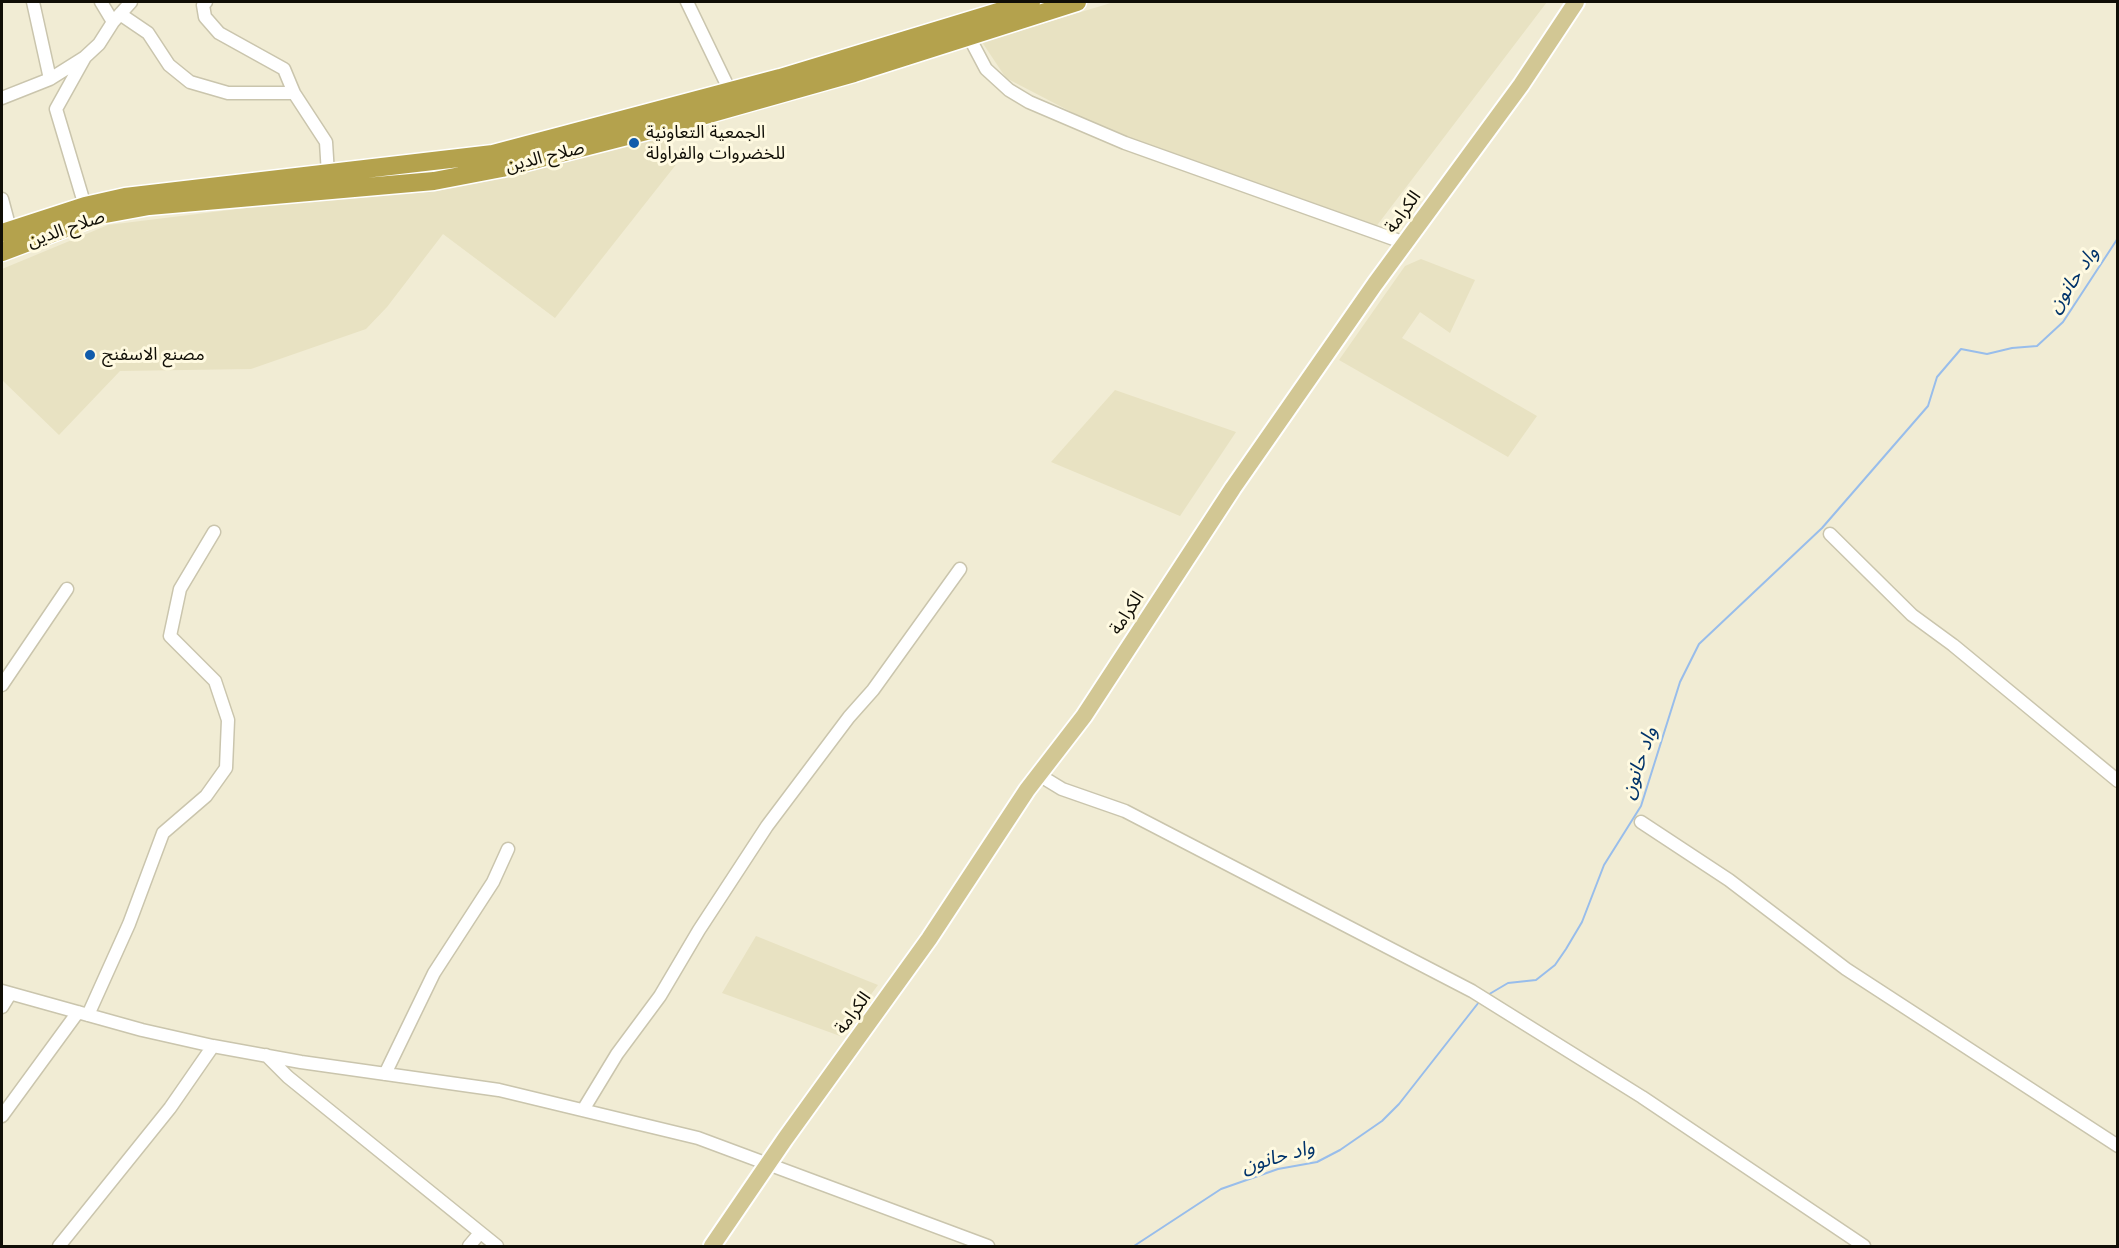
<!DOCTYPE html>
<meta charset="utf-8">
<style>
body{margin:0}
#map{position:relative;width:2119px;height:1248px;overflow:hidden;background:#f1ecd4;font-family:Quicksand,sans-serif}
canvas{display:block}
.frame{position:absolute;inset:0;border:3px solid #100e06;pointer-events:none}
</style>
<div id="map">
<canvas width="2119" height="1248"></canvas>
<div class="frame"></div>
</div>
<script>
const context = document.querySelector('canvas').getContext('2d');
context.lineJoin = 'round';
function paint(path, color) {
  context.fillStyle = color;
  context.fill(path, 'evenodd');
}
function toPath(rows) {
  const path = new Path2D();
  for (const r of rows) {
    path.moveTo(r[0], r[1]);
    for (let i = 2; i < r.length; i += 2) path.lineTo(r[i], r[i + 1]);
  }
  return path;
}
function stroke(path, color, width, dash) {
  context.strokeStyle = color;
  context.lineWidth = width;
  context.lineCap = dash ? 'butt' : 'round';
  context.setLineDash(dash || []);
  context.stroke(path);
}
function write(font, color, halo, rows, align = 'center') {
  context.font = font + ' Quicksand,"Noto Sans Arabic",sans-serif';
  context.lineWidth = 6;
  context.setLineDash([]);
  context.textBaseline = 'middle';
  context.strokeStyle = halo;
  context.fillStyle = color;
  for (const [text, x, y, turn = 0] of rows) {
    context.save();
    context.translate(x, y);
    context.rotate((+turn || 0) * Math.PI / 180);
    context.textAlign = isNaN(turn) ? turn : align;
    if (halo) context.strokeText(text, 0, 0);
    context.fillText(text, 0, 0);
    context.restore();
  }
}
paint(toPath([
 [1114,2,1547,2,1375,228,1108,131,1006,78,982,42],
 [666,140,678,162,555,318,443,234,387,307,366,329,251,369,120,371,59,435,2,380,2,269,108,225,270,205,437,191,641,141],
 [1421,259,1475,280,1450,333,1420,312,1402,338,1537,416,1508,457,1339,360,1405,266],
 [1115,390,1236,432,1180,516,1051,462],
 [756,936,878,985,840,1036,722,993]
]), '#e8e2c2');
stroke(toPath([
 [1486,996,1508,983,1536,980,1555,965,1566,949,1582,922,1604,865,1641,806,1680,682,1699,644,1822,528,1928,406,1937,377,1961,349,1987,354,2012,348,2037,346,2063,322,2118,238],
 [1134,1246,1221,1189,1278,1169,1317,1162,1340,1150,1382,1121,1399,1104,1479,1002]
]), '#98bdeb', 2);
const minor = toPath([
 [33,2,50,79,85,57,56,109,85,206],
 [101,2,113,22],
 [206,2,203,5,205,17,219,33,284,69,294,93,326,142,328,174],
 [687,2,730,91],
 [120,14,148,33,169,65,190,82,228,93,294,93],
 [968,35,986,69,1009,90,1029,102,1125,143,1405,243],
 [85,57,99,44,113,22,131,2],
 [2,98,50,79],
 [2,199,10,229],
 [1830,534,1912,615,1953,645,2118,781],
 [2,685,67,589],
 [1039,775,1062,789,1125,811,1472,991,1642,1097,1864,1246],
 [1641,822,1729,880,1846,969,2118,1146],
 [434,973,493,882,508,849],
 [2,991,142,1030,213,1046,301,1062,499,1090,698,1138,988,1246],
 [2,1007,10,994],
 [88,1015,129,924,163,833,206,796,226,768,228,720,215,681,170,636,180,589,214,532],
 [266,1055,288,1077,497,1246],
 [385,1074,434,973],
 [583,1110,617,1054,660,996,699,930,767,826,849,717,873,690,960,569],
 [2,1116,78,1012],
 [59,1246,170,1108,213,1046],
 [469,1246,480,1233]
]);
const major = toPath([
 [712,1246,785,1139,929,939,1027,790,1084,716,1233,488,1375,284,1521,85,1576,2]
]);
const highway = toPath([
 [2,233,85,206,125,197,493,154,780,78,1031,2],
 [2,252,100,215,149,206,434,181,502,168,666,126,854,73,1077,2]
]);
stroke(minor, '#cac5ad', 15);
stroke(major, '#fff', 20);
stroke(highway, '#fff', 21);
stroke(minor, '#fff', 12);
stroke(major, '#d2c794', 16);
stroke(highway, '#b4a24d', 18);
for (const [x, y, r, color] of [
 [634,143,6,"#115cab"],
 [90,355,6,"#115cab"]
]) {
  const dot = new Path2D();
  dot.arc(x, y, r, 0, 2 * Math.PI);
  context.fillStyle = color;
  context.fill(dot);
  stroke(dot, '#fffae1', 2);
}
write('18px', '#100e06', '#fffae1', [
 ["الجمعية التعاونية",646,133],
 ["للخضروات والفراولة",646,154],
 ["مصنع الاسفنج",102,355]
], 'left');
write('18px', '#100e06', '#fffae1', [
 ["صلاح الدين",545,157,-14],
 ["الكرامة",1403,212,-54],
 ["صلاح الدين",66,229,-19],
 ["الكرامة",1127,613,-57],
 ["الكرامة",853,1013,-54]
]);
write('italic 20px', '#00336a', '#fffae1', [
 ["واد حانون",2073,280,-56],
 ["واد حانون",1639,763,-71],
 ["واد حانون",1278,1157,-16]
]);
</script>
